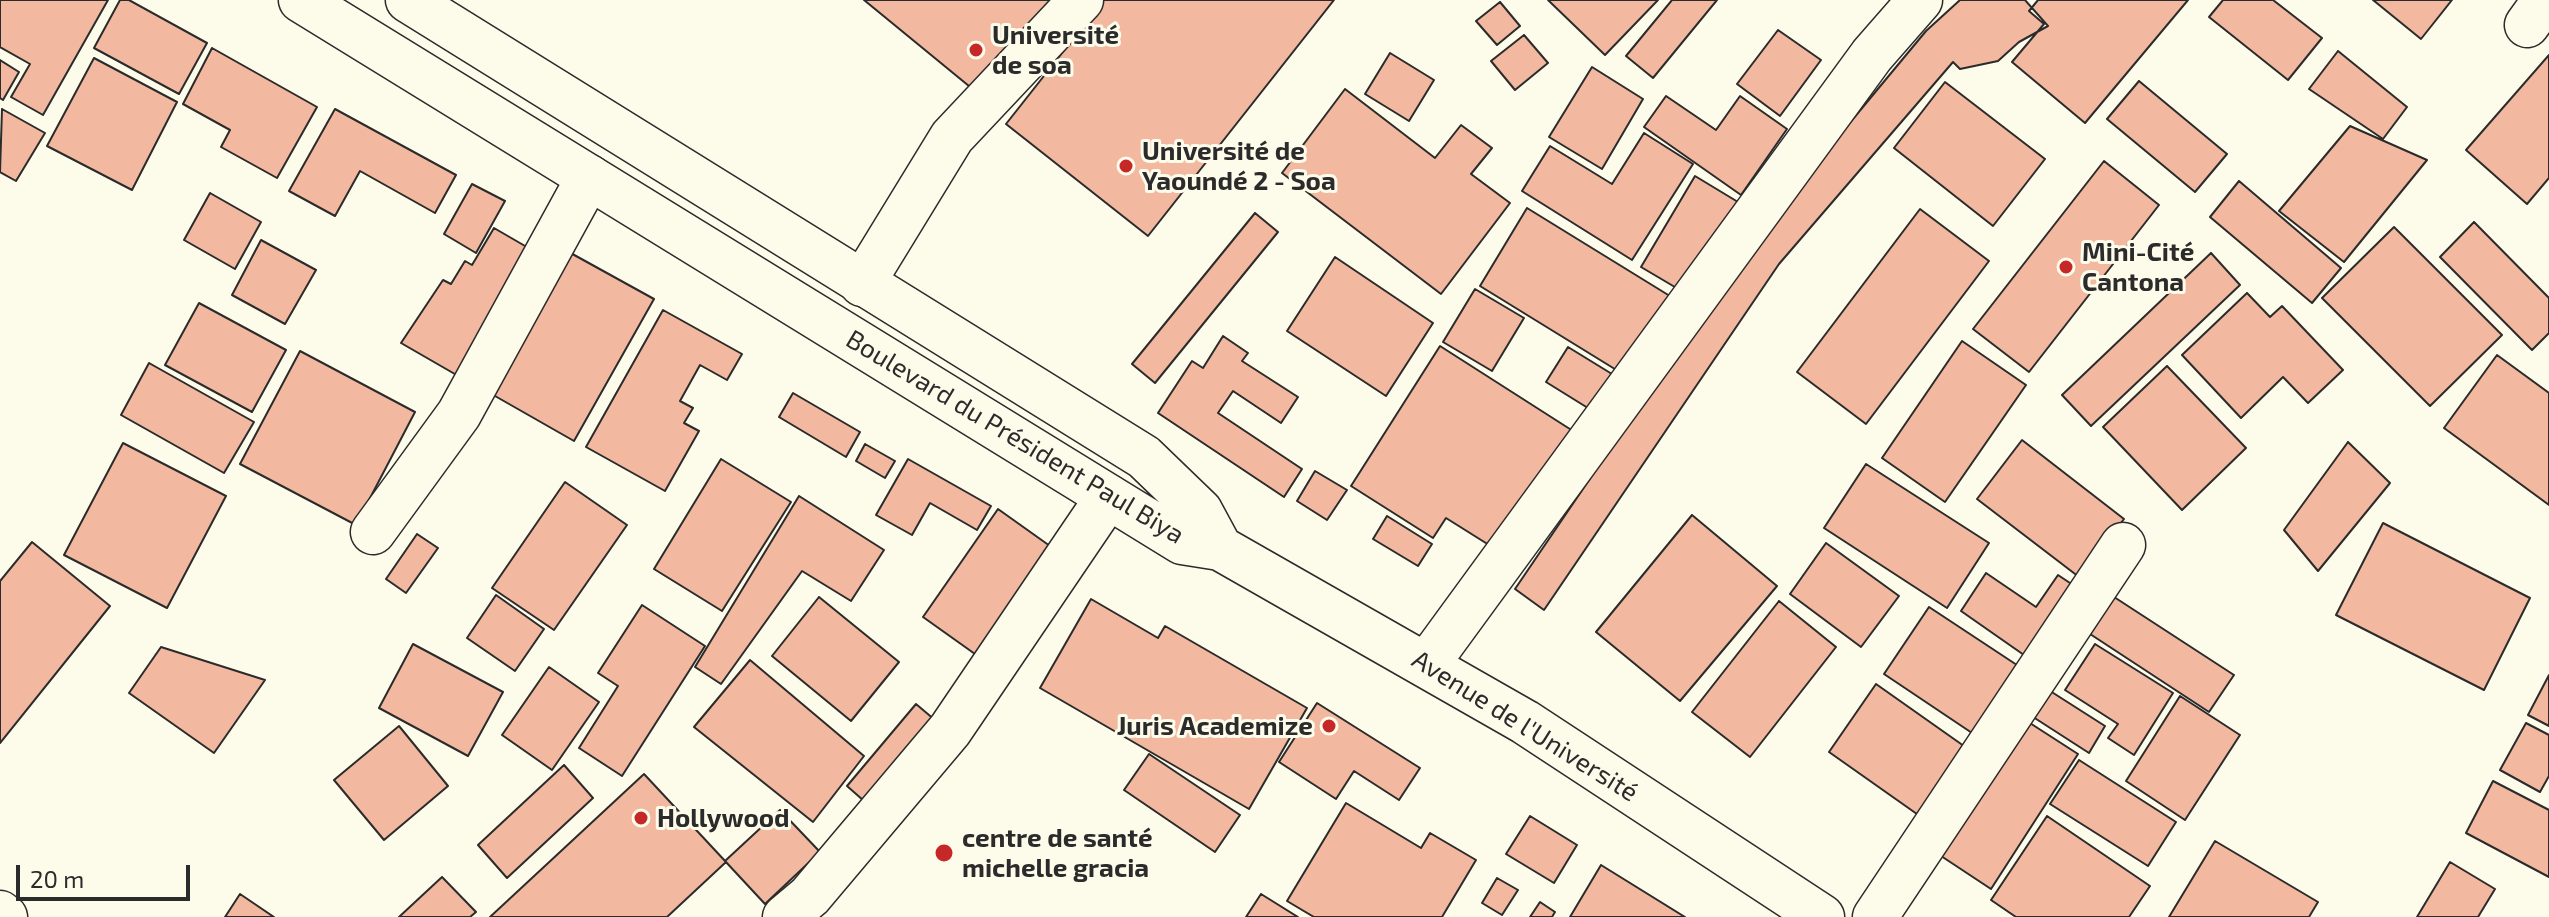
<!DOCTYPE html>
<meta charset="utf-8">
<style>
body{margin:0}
#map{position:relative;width:2549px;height:917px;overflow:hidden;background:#fdfbea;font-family:"Exo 2",sans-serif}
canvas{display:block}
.scale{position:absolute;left:16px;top:865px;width:174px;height:36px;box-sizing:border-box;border:4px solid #2b2b2b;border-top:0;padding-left:10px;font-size:24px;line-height:28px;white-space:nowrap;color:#2b2b2b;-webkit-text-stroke:6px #fdfbea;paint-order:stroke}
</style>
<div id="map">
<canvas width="2549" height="917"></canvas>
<div class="scale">20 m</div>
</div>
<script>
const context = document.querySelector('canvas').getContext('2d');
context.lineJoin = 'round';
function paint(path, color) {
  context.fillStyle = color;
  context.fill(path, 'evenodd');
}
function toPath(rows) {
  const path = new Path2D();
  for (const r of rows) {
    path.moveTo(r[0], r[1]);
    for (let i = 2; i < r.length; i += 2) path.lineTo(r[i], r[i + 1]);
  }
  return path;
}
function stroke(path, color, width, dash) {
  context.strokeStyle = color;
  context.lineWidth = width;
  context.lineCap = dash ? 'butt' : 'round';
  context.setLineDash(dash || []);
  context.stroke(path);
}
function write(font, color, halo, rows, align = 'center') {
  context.font = font + ' "Exo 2",sans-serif';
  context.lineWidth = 6;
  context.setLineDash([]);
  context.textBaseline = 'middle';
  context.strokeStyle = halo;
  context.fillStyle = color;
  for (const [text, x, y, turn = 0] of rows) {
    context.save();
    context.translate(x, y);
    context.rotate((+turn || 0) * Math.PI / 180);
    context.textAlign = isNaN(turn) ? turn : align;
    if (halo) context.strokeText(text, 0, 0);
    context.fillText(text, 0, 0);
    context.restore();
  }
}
const building = toPath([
 [0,0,108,0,43,115,11,97,30,64,0,47,0,0],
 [120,0,129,0,207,43,179,94,94,48,120,0],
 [864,0,1068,0,986,100,864,0],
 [1104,0,1334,0,1148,236,1006,124,1104,0],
 [1548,0,1658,0,1605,55,1548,0],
 [1672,0,1717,0,1653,78,1626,56,1672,0],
 [1960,0,2025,0,2048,26,2019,42,1998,61,1960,69,1953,62,1779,264,1544,610,1515,589,1750,243,1926,31,1960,0],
 [2038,0,2188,0,2085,123,2012,62,2044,24,2029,11,2038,0],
 [2223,0,2273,0,2322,38,2288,80,2209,17,2223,0],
 [2373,0,2452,0,2421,39,2373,0],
 [1500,2,1520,26,1497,45,1476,21,1500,2],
 [1778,30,1821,60,1780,116,1737,84,1778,30],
 [1524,35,1548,63,1515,90,1491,61,1524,35],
 [212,48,317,107,277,178,221,147,230,130,183,104,212,48],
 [2338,51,2407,107,2383,139,2309,89,2338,51],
 [1390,53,1434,80,1409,121,1365,94,1390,53],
 [2549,55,2549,178,2527,204,2466,150,2549,55],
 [94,58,177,102,132,190,47,146,94,58],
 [0,60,19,72,3,100,0,98,0,60],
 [1592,67,1643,99,1602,169,1549,137,1592,67],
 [2139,81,2227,154,2195,192,2107,119,2139,81],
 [1945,82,2045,159,1993,226,1894,148,1945,82],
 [1345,89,1435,158,1461,125,1492,148,1471,174,1510,203,1441,294,1282,173,1345,89],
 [1666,96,1716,130,1740,96,1787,129,1741,195,1644,127,1666,96],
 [2,109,45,133,16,181,0,172,2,109],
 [335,109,456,175,435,213,360,171,335,216,289,191,335,109],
 [2350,126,2427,160,2344,262,2279,211,2350,126],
 [1644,133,1693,164,1632,260,1522,191,1550,146,1612,184,1644,133],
 [2104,161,2159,205,2029,372,1973,329,2104,161],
 [1695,176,1738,202,1685,293,1641,267,1695,176],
 [2239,181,2341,268,2312,303,2210,217,2239,181],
 [472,184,505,201,476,253,444,234,472,184],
 [210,193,261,222,235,269,184,240,210,193],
 [1527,208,1678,301,1631,379,1480,286,1527,208],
 [1920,209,1989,261,1866,424,1797,372,1920,209],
 [1255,213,1278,232,1155,383,1132,364,1255,213],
 [2474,222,2549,298,2549,333,2532,350,2440,257,2474,222],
 [2394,227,2502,335,2430,406,2322,298,2394,227],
 [494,228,532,250,460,377,401,343,443,280,451,284,465,261,472,265,494,228],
 [261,240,316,270,285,324,232,295,261,240],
 [567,251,654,299,574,441,488,392,567,251],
 [2211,253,2240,285,2091,426,2062,395,2211,253],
 [1335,257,1433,323,1386,396,1287,331,1335,257],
 [1475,289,1524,318,1492,371,1443,342,1475,289],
 [2247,293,2270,317,2282,306,2343,370,2308,403,2283,377,2241,418,2182,355,2247,293],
 [199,303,286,350,252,412,165,365,199,303],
 [663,310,742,354,727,380,700,365,680,401,693,408,684,423,699,431,665,491,586,447,663,310],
 [1223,336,1248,353,1242,361,1298,397,1281,423,1233,391,1218,413,1302,469,1284,497,1158,413,1192,361,1203,368,1223,336],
 [1962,341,2026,385,1945,502,1882,458,1962,341],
 [1440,346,1573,431,1497,550,1446,518,1433,538,1351,486,1440,346],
 [1568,347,1625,382,1604,418,1546,382,1568,347],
 [300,351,415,412,356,525,240,464,300,351],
 [2497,355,2549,393,2549,505,2444,428,2497,355],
 [149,363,254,422,224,473,121,415,149,363],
 [2167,366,2246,448,2182,510,2103,427,2167,366],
 [793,393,860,432,846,457,779,417,793,393],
 [2022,440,2124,519,2079,577,1977,499,2022,440],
 [2348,442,2390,483,2318,571,2284,530,2348,442],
 [123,443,226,496,167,608,64,555,123,443],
 [865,444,895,461,885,478,856,461,865,444],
 [721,459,791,502,722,611,654,569,721,459],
 [908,459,991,506,977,530,930,503,912,535,876,515,908,459],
 [1866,464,1989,543,1947,608,1824,528,1866,464],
 [1315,471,1347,490,1327,520,1297,501,1315,471],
 [565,482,627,525,554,630,492,588,565,482],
 [799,496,884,550,851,601,802,571,721,684,695,667,799,496],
 [998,509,1057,551,982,659,923,617,998,509],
 [1692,515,1777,586,1680,701,1596,632,1692,515],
 [1387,516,1432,544,1418,566,1373,539,1387,516],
 [2383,523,2530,598,2484,690,2336,615,2383,523],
 [417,534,438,548,406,593,386,579,417,534],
 [32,542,110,606,0,743,0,581,32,542],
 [1826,543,1899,596,1861,647,1790,594,1826,543],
 [1986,573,2036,607,2058,575,2082,591,2034,662,1961,611,1986,573],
 [496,595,544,629,515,671,467,638,496,595],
 [2111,595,2234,675,2209,712,2087,632,2111,595],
 [819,597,899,662,851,721,772,656,819,597],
 [1091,599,1158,638,1165,626,1307,708,1249,809,1040,688,1091,599],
 [1779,601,1836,647,1750,757,1692,712,1779,601],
 [642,605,705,646,622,776,579,748,618,686,598,673,642,605],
 [1929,607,2026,671,1981,739,1884,674,1929,607],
 [413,644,503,692,468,756,379,708,413,644],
 [2095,644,2173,693,2134,755,2108,738,2118,724,2065,690,2095,644],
 [161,647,265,680,214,753,129,693,161,647],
 [750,660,864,756,813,822,694,727,750,660],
 [549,667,599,702,552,770,502,735,549,667],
 [2549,675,2549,726,2528,715,2549,675],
 [1876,684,1971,751,1924,819,1829,752,1876,684],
 [2047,689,2105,726,2089,753,2030,715,2047,689],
 [2180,696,2240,735,2185,820,2126,781,2180,696],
 [1317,703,1420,768,1399,800,1354,771,1336,799,1279,762,1317,703],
 [916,704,942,726,872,808,847,786,916,704],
 [2019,716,2078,754,1991,889,1932,850,2019,716],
 [2526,723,2549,735,2549,776,2540,792,2500,770,2526,723],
 [399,726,448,786,384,840,334,780,399,726],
 [1149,754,1240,815,1215,852,1124,790,1149,754],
 [2079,760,2176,822,2148,866,2050,804,2079,760],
 [564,765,593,798,507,878,478,845,564,765],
 [644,774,726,862,667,917,490,917,644,774],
 [2493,781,2549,810,2549,877,2466,833,2493,781],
 [1346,803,1421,848,1430,833,1476,860,1442,917,1314,917,1287,901,1346,803],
 [780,810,820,852,765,904,725,861,780,810],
 [1530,816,1577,845,1554,883,1506,854,1530,816],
 [2047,816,2150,886,2129,917,2016,917,1991,900,2047,816],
 [2215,841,2318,902,2309,917,2169,917,2215,841],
 [2450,862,2495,889,2478,917,2417,917,2450,862],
 [1601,865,1685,917,1570,917,1601,865],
 [442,877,476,912,470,917,399,917,442,877],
 [1497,878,1518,890,1502,915,1482,903,1497,878],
 [240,894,274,917,225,917,240,894],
 [1261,894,1298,917,1246,917,1261,894],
 [1540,902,1555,912,1552,917,1530,917,1540,902]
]);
paint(building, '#f2b8a0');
stroke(building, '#2b2b2b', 2);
const minor = toPath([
 [2527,25,2545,0],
 [862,284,952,137,1081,0],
 [373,532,459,414,589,177],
 [1427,664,1872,55,1920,0],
 [0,913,5,917],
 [785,917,810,896,950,730,1108,497],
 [1875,917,2123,545]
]);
const major = toPath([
 [301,0,1182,542,1220,548,1525,722,1822,917],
 [408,0,1144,457,1200,511,1220,548]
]);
stroke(minor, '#2b2b2b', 47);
stroke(major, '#2b2b2b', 47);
stroke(minor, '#fdfbea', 44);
stroke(major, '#fdfbea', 44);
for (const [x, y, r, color] of [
 [976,50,8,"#c62828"],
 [1126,166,8,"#c62828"],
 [2066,267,8,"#c62828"],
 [1329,726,8,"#c62828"],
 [641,818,8,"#c62828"],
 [944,853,10,"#c62828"]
]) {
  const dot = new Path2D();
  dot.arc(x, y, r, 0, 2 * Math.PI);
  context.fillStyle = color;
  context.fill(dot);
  stroke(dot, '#fdfbea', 3);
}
write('bold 26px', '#2b2b2b', '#fdfbea', [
 ["Université",992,35],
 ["de soa",992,65],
 ["Université de",1142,151],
 ["Yaoundé 2 - Soa",1142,181],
 ["Mini-Cité",2082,252],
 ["Cantona",2082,282],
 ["Juris Academize",1313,726,"right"],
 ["Hollywood",657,818],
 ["centre de santé",962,838],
 ["michelle gracia",962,868]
], 'left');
write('26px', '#2b2b2b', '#fdfbea', [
 ["Boulevard du Président Paul Biya",1015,437,31],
 ["Avenue de l'Université",1525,726,32]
]);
</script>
